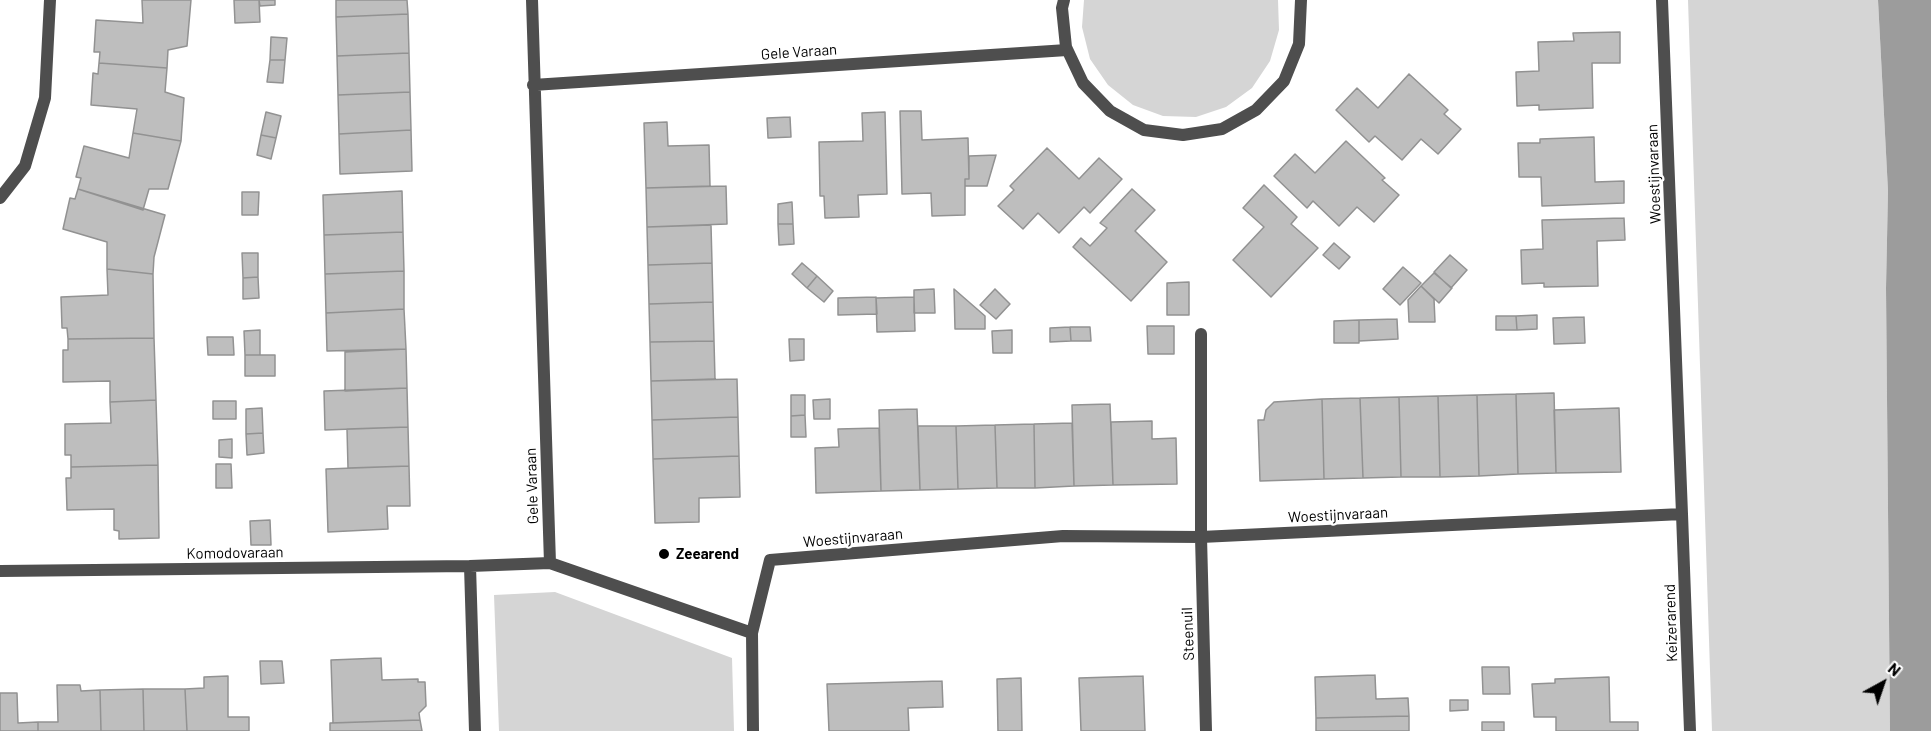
<!DOCTYPE html>
<style>
body{margin:0}
#map{position:relative;width:1931px;height:731px;overflow:hidden;background:#fff;font-family:Barlow,sans-serif}
canvas{display:block}
.north{position:absolute;left:1853px;top:653px;width:60px;height:60px;-webkit-text-stroke:4px #fff;paint-order:stroke;rotate:40deg;font-size:16px;font-weight:700;line-height:24px;text-align:center;color:#000}
.north::after{content:'';display:block;margin:auto;width:21px;height:27px;background:#000;clip-path:polygon(50% 0,100% 100%,50% 72%,0 100%)}
</style>
<div id="map">
<canvas width="1931" height="731"></canvas>
<div class="north">N</div>
</div>
<script>
const context = document.querySelector('canvas').getContext('2d');
context.lineJoin = 'round';
function paint(path, color) {
  context.fillStyle = color;
  context.fill(path, 'evenodd');
}
function toPath(rows) {
  const path = new Path2D();
  for (const r of rows) {
    path.moveTo(r[0], r[1]);
    for (let i = 2; i < r.length; i += 2) path.lineTo(r[i], r[i + 1]);
  }
  return path;
}
function stroke(path, color, width, dash) {
  context.strokeStyle = color;
  context.lineWidth = width;
  context.lineCap = dash ? 'butt' : 'round';
  context.setLineDash(dash || []);
  context.stroke(path);
}
function write(font, color, halo, rows, align = 'center') {
  context.font = font + ' Barlow,sans-serif';
  context.lineWidth = 4.5;
  context.setLineDash([]);
  context.textBaseline = 'middle';
  context.strokeStyle = halo;
  context.fillStyle = color;
  for (const [text, x, y, turn = 0] of rows) {
    context.save();
    context.translate(x, y);
    context.rotate((+turn || 0) * Math.PI / 180);
    context.textAlign = isNaN(turn) ? turn : align;
    if (halo) context.strokeText(text, 0, 0);
    context.fillText(text, 0, 0);
    context.restore();
  }
}
paint(toPath([
 [1084,0,1278,0,1279,30,1270,61,1252,88,1226,107,1196,117,1163,116,1133,105,1108,85,1090,59,1082,27],
 [1688,0,1878,0,1888,191,1886,288,1890,731,1712,731],
 [555,592,732,658,734,731,499,731,494,595]
]), '#d5d5d5');
paint(toPath([
 [1878,0,1931,0,1931,731,1890,731,1886,288,1888,191]
]), '#9c9c9c');
const building = toPath([
 [142,0,191,0,187,46,168,50,167,68,99,63,100,52,94,52,96,20,143,23,142,0],
 [234,0,259,0,260,22,235,23,234,0],
 [259,0,275,0,275,5,260,6,259,0],
 [336,0,407,0,408,14,336,17,336,0],
 [408,14,409,53,337,56,336,17,408,14],
 [1620,32,1620,63,1592,63,1593,108,1539,110,1539,105,1517,106,1516,72,1539,71,1538,42,1574,41,1573,33,1620,32],
 [271,37,287,38,285,60,270,60,271,37],
 [409,53,410,92,338,95,337,56,409,53],
 [270,60,285,60,283,83,267,82,270,60],
 [99,63,167,68,165,92,184,98,181,141,133,133,137,109,91,105,93,73,98,74,99,63],
 [1409,74,1448,110,1444,114,1461,129,1438,154,1421,139,1402,160,1375,136,1369,142,1336,110,1357,88,1378,108,1409,74],
 [410,92,411,130,339,134,338,95,410,92],
 [900,111,921,111,922,140,968,138,969,179,965,179,965,215,932,216,931,193,902,194,900,111],
 [266,112,281,116,276,138,261,135,266,112],
 [885,112,887,194,858,195,859,217,825,218,824,196,820,196,819,142,863,141,862,113,885,112],
 [790,117,791,137,768,138,767,118,790,117],
 [667,122,668,146,709,145,710,186,646,188,644,123,667,122],
 [411,130,412,171,340,174,339,134,411,130],
 [133,133,181,141,168,189,149,189,143,210,78,189,81,178,76,177,84,146,129,158,133,133],
 [261,135,276,138,271,159,257,155,261,135],
 [1594,137,1595,182,1624,181,1624,203,1542,206,1541,177,1519,177,1518,143,1540,143,1540,139,1594,137],
 [1346,141,1385,178,1382,180,1399,195,1374,222,1357,207,1339,226,1313,201,1307,208,1274,176,1295,154,1315,173,1346,141],
 [1047,148,1079,179,1099,158,1122,179,1090,213,1084,207,1059,233,1038,213,1023,229,998,206,1014,190,1010,186,1047,148],
 [996,155,987,186,965,186,965,179,969,179,969,156,996,155],
 [1264,185,1297,217,1291,224,1318,248,1271,297,1233,260,1264,227,1243,208,1264,185],
 [726,186,727,224,647,227,646,188,726,186],
 [78,189,165,215,154,257,153,274,107,269,107,242,63,229,70,198,75,199,78,189],
 [1132,189,1155,210,1135,231,1167,262,1131,301,1073,247,1081,238,1090,246,1107,228,1100,223,1132,189],
 [402,191,403,232,324,235,323,195,402,191],
 [242,192,259,192,258,215,242,215,242,192],
 [792,202,793,224,778,224,778,204,792,202],
 [1624,218,1625,240,1597,241,1598,286,1544,287,1544,283,1522,284,1521,250,1543,249,1542,220,1624,218],
 [778,224,793,224,794,244,779,245,778,224],
 [711,225,712,263,648,265,647,227,711,225],
 [403,232,404,271,325,274,324,235,403,232],
 [1334,243,1350,257,1339,269,1323,255,1334,243],
 [242,253,258,253,258,277,243,278,242,253],
 [1450,255,1467,270,1451,288,1434,272,1450,255],
 [712,263,713,302,649,304,648,265,712,263],
 [802,263,817,276,807,288,792,274,802,263],
 [1403,267,1421,283,1400,305,1383,289,1403,267],
 [107,269,153,274,154,338,68,339,67,328,62,328,61,297,108,295,107,269],
 [404,271,404,309,326,313,325,274,404,271],
 [1434,273,1452,288,1439,303,1421,286,1434,273],
 [817,276,833,291,824,302,807,288,817,276],
 [258,277,259,298,243,299,243,278,258,277],
 [1189,282,1189,315,1167,315,1167,283,1189,282],
 [1421,286,1434,299,1435,322,1409,322,1408,300,1421,286],
 [934,289,935,313,914,313,914,290,934,289],
 [954,289,985,316,985,329,955,329,954,289],
 [995,289,1010,304,996,319,980,305,995,289],
 [876,297,877,314,838,315,838,298,876,297],
 [914,297,915,331,877,332,876,298,914,297],
 [713,302,714,341,650,342,649,304,713,302],
 [404,309,406,349,327,351,326,313,404,309],
 [1537,315,1537,329,1517,330,1516,316,1537,315],
 [1496,316,1516,316,1517,330,1496,330,1496,316],
 [1584,317,1585,343,1554,344,1553,318,1584,317],
 [1397,319,1398,339,1359,341,1359,320,1397,319],
 [1359,320,1359,343,1334,343,1334,321,1359,320],
 [1147,326,1174,326,1174,354,1148,354,1147,326],
 [1070,327,1090,327,1091,341,1071,341,1070,327],
 [1070,327,1071,341,1050,342,1050,328,1070,327],
 [260,330,260,355,245,355,244,331,260,330],
 [1012,330,1012,353,993,353,992,331,1012,330],
 [207,337,233,337,234,355,208,355,207,337],
 [154,338,156,400,110,402,110,381,63,382,63,350,68,350,68,339,154,338],
 [789,339,804,339,804,360,790,361,789,339],
 [714,341,715,379,651,381,650,342,714,341],
 [406,349,407,388,345,391,345,352,406,349],
 [245,355,275,355,275,376,245,376,245,355],
 [737,379,738,417,652,420,651,381,737,379],
 [407,388,408,427,325,430,324,391,407,388],
 [1554,393,1556,473,1518,474,1516,394,1554,393],
 [1516,394,1518,474,1479,476,1477,395,1516,394],
 [791,395,805,395,805,415,791,416,791,395],
 [1477,395,1479,476,1440,477,1438,396,1477,395],
 [1438,396,1440,477,1401,477,1399,397,1438,396],
 [1399,397,1401,477,1363,478,1360,398,1399,397],
 [1360,398,1363,478,1324,479,1322,399,1360,398],
 [830,399,830,419,814,419,813,400,830,399],
 [1322,399,1324,479,1260,481,1258,420,1264,420,1266,410,1274,402,1322,399],
 [156,400,158,465,71,467,71,455,65,455,65,424,111,423,110,402,156,400],
 [213,401,236,401,236,419,213,419,213,401],
 [1110,404,1113,485,1074,486,1072,405,1110,404],
 [262,408,263,433,246,434,246,409,262,408],
 [1619,408,1621,472,1556,473,1554,410,1619,408],
 [917,409,920,490,881,491,879,410,917,409],
 [805,415,806,437,791,437,791,416,805,415],
 [738,417,739,456,653,459,652,420,738,417],
 [1152,421,1152,439,1176,438,1177,484,1113,485,1111,422,1152,421],
 [1072,423,1074,486,1035,488,1034,424,1072,423],
 [1034,424,1035,488,997,488,995,425,1034,424],
 [995,425,997,488,958,489,956,426,995,425],
 [918,426,956,426,958,489,920,490,918,426],
 [408,427,409,466,348,468,347,429,408,427],
 [879,428,881,491,816,493,815,448,839,447,838,429,879,428],
 [263,433,264,453,247,455,246,434,263,433],
 [232,439,232,458,219,457,219,440,232,439],
 [739,456,740,497,699,498,699,522,655,523,653,459,739,456],
 [216,464,231,464,232,488,216,488,216,464],
 [158,465,159,538,119,539,119,531,114,530,114,509,67,510,66,478,71,478,71,467,158,465],
 [409,466,410,506,387,506,388,529,328,532,326,469,409,466],
 [270,520,271,545,251,545,250,521,270,520],
 [381,658,382,680,418,679,418,682,425,682,426,706,419,713,420,720,333,723,331,660,381,658],
 [260,661,282,661,284,683,261,684,260,661],
 [1482,667,1509,667,1510,694,1483,694,1482,667],
 [1375,675,1376,699,1408,698,1409,716,1316,718,1315,677,1375,675],
 [228,676,228,717,249,717,249,731,187,731,185,689,204,688,204,677,228,676],
 [1143,676,1145,731,1081,731,1079,678,1143,676],
 [1609,677,1610,722,1638,722,1638,731,1556,731,1556,717,1534,717,1532,684,1555,683,1555,679,1609,677],
 [1021,678,1022,731,998,731,997,679,1021,678],
 [942,681,943,707,908,708,909,731,829,731,827,684,942,681],
 [57,685,80,685,81,691,100,690,101,731,38,731,38,722,58,722,57,685],
 [143,689,144,731,101,731,100,690,143,689],
 [143,689,185,689,187,731,144,731,143,689],
 [0,693,17,693,18,723,38,722,38,731,0,731,0,693],
 [1450,700,1468,700,1468,710,1450,711,1450,700],
 [1409,716,1409,731,1316,731,1316,718,1409,716],
 [420,720,422,731,330,731,330,723,420,720],
 [1482,722,1504,722,1504,731,1482,731,1482,722]
]);
paint(building, '#bebebe');
stroke(building, '#929292', 1.5);
stroke(toPath([
 [1201,537,1201,334]
]), '#4e4e4e', 12);
stroke(toPath([
 [532,0,550,563],
 [1064,0,1062,8,1066,47,1083,83,1110,111,1144,130,1183,135,1222,129,1256,110,1284,81,1299,44,1301,0],
 [533,85,1067,50],
 [0,198,25,166,45,98,50,0],
 [1682,514,1690,731],
 [1201,537,1206,731],
 [0,571,470,566],
 [752,633,753,731],
 [475,731,470,566,550,563,752,633,770,560,1063,536,1201,537,1682,514,1662,0]
]), '#4e4e4e', 12);
for (const [x, y, r, color] of [
 [664,554,6,"#000"]
]) {
  const dot = new Path2D();
  dot.arc(x, y, r, 0, 2 * Math.PI);
  context.fillStyle = color;
  context.fill(dot);
  stroke(dot, '#fff', 2);
}
write('15px', '#000', '#fff', [
 ["Gele Varaan",799,52,-4],
 ["Woestijnvaraan",1654,174,-92],
 ["Gele Varaan",532,486,-92],
 ["Woestijnvaraan",1338,515,-3],
 ["Woestijnvaraan",853,538,-5],
 ["Komodovaraan",235,553,-1],
 ["Keizerarend",1671,623,-92],
 ["Steenuil",1188,634,-92]
]);
write('bold 15px', '#000', '#fff', [
 ["Zeearend",676,554]
], 'left');
</script>
